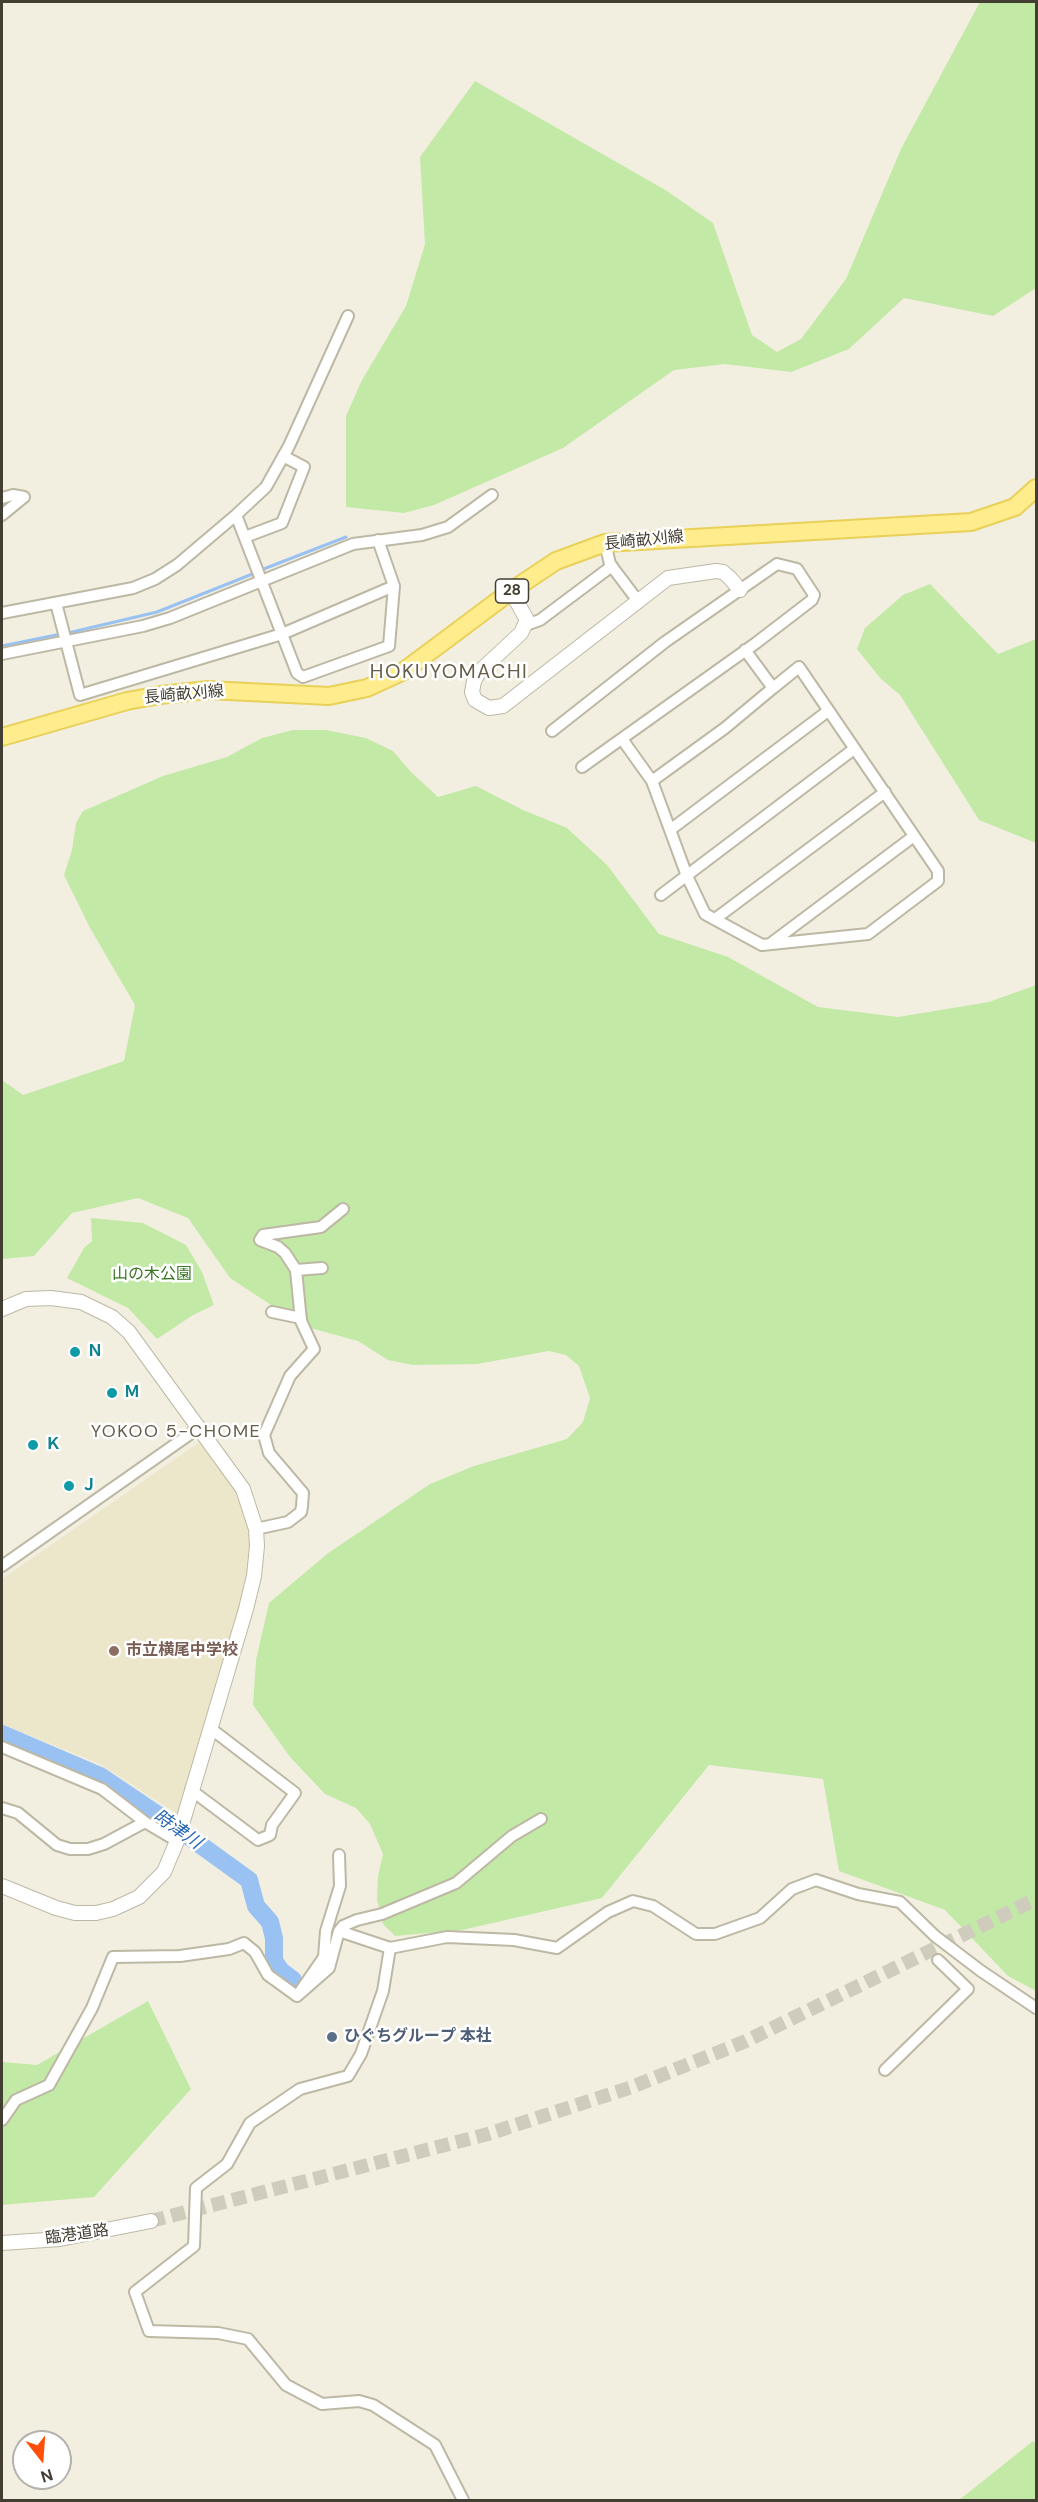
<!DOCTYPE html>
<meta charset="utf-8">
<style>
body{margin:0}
#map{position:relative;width:1038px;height:2502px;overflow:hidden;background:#f2efe1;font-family:"DM Sans",sans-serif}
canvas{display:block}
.frame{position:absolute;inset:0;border:3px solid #433e32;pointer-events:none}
.north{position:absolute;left:12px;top:2430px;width:60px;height:60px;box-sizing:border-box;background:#fff;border:2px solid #b4b2ad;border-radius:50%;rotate:163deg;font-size:16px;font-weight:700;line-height:24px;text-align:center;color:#433e32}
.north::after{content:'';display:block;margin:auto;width:21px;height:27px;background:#ff4f0b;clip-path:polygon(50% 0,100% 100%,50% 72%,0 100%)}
</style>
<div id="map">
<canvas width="1038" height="2502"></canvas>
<div class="frame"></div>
<div class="north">N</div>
</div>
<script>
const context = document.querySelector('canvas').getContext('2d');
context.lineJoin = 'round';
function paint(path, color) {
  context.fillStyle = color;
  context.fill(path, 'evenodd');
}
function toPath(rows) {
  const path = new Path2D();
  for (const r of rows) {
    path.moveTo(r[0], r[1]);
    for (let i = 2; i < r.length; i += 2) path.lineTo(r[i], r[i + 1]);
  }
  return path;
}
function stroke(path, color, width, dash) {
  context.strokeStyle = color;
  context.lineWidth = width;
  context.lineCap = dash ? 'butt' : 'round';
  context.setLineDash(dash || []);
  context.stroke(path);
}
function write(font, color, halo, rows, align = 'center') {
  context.font = font + ' "DM Sans","Noto Sans JP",sans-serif';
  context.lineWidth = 5;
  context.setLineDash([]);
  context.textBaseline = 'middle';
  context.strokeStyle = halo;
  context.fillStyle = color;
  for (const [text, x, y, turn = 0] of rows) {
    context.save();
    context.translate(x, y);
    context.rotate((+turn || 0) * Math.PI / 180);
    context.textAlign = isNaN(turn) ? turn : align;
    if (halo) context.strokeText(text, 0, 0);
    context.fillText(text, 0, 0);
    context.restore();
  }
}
paint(toPath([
 [201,1441,237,1493,251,1533,248,1578,177,1814,100,1764,2,1724,2,1579]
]), '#ece7ca');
paint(toPath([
 [980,2,1036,2,1036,288,993,316,904,298,849,349,791,372,725,364,674,370,563,448,434,505,404,513,346,507,346,416,362,380,406,306,425,244,420,157,475,81,667,191,713,223,752,335,777,352,801,339,846,279,901,149],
 [930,584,998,654,1036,639,1036,843,979,820,900,695,880,678,857,649,865,628,903,595],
 [293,730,326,730,366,738,393,751,411,772,438,797,476,786,523,810,567,828,607,865,659,934,728,957,818,1007,898,1017,989,1002,1036,985,1036,1991,1008,1976,945,1910,839,1871,823,1779,709,1765,602,1898,462,1930,395,1936,383,1924,377,1900,378,1876,383,1854,370,1824,356,1808,325,1794,290,1757,253,1705,256,1660,269,1603,327,1554,430,1484,474,1466,567,1439,583,1422,590,1398,579,1366,566,1355,549,1351,477,1364,413,1365,388,1360,358,1341,303,1326,230,1278,188,1218,138,1198,72,1213,34,1256,2,1259,2,1080,23,1095,124,1061,135,1005,90,928,64,875,72,850,76,823,83,811,163,776,227,757,262,738],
 [91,1218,143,1223,186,1245,202,1272,214,1305,193,1315,157,1339,128,1308,67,1278,84,1248,92,1241],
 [148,2001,191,2089,94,2197,2,2205,2,2062,37,2065],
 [1033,2441,1036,2444,1036,2500,959,2500]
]), '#c3e9a7');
stroke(toPath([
 [261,570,346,537],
 [68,633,157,612,255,573],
 [2,646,61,634]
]), '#99c2f3', 3);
stroke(toPath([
 [2,1734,100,1776,170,1823,249,1880,256,1906,270,1922,274,1938,274,1961,281,1971,293,1980]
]), '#99c2f3', 18);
stroke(toPath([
 [151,2221,488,2134,632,2087,746,2041,1036,1899]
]), '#cfccbe', 14, [14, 7]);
const minor = toPath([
 [2,498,13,495,24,497,2,515],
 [236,515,297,673,303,677,389,646,394,586,378,540],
 [245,537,282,523,304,467,283,456],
 [605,543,610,564,638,601],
 [56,603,80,695,282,634,394,586],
 [2,613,133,588,155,579,177,565,236,515,266,487,289,446,348,316],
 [526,625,540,620,612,566],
 [2,654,143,626,170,618,353,544,422,535,448,527,492,495],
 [552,731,665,642,777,564,797,569,814,595,812,600,756,643,582,767],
 [622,739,652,781,687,876,705,914,762,945,868,934,938,881,938,871,799,667,773,688,745,650],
 [652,781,725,728,773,688],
 [670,830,828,711],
 [661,895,854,749],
 [715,919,885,792],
 [770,944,914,836],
 [296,1270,285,1253,278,1247,260,1240,263,1235,321,1227,343,1209],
 [272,1312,301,1318],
 [256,1529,288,1522,301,1512,302,1506,303,1493,269,1453,264,1435,290,1376,314,1349,301,1321,296,1270,322,1268],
 [2,1566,200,1427],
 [2,1747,102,1789,145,1822,177,1841],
 [191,1790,258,1840,270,1835,272,1825,295,1793,210,1728],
 [2,1808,18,1813,57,1845,70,1849,88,1849,104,1844,145,1822],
 [339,1931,343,1926,357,1920,382,1914,456,1883,512,1836,541,1819],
 [390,1948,383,1991,361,2054,348,2076,300,2089,250,2123,227,2164,196,2188,194,2246,135,2292,149,2331,218,2333,248,2339,286,2385,322,2404,359,2401,373,2405,435,2445,463,2500],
 [297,1996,329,1968,339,1931,390,1948,447,1937,514,1940,557,1948,608,1912,633,1901,653,1906,696,1934,715,1934,760,1918,792,1889,816,1880,858,1894,900,1902,935,1936,981,1971,1036,2008],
 [885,2070,968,1989,938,1960],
 [2,2120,16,2100,49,2085,92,2008,113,1957,180,1956,229,1949,244,1943,255,1952,268,1975,297,1996,324,1957,326,1931,340,1886,339,1855]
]);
const tertiary = toPath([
 [511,591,527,620,521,633,479,672,474,681,472,692,475,700,489,708,503,706,668,578,716,571,723,572,730,578,740,590],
 [2,1309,26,1299,51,1298,81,1302,112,1317,129,1332,243,1489,256,1529,257,1546,254,1576,246,1609,177,1841,164,1872,139,1897,113,1909,96,1913,75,1913,56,1908,2,1886],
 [2,2243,60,2239,151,2221]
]);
const primary = toPath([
 [2,737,127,701,160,695,208,690,329,696,367,688,404,671,511,591,556,561,605,543,971,522,1015,507,1036,488]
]);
stroke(minor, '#bdb8a4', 14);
stroke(tertiary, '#bdb8a4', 16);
stroke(primary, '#e9d058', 20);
stroke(minor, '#fff', 10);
stroke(tertiary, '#fff', 14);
stroke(primary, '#ffed8d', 16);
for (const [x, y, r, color] of [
 [75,1352,6,"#0f9aa8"],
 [112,1393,6,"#0f9aa8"],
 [33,1445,6,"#0f9aa8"],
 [69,1486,6,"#0f9aa8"],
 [114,1651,6,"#8d6e63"],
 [332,2037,6,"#5c6f8a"]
]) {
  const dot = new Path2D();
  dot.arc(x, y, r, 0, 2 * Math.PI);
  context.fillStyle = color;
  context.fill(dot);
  stroke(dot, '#fff', 2);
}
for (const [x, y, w] of [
 [512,591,33]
]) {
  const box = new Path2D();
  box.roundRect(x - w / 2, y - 12, w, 24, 4.5);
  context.fillStyle = '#fff';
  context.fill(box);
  stroke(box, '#433e32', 1.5);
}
write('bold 15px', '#433e32', null, [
 ["28",512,591]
]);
write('16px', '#433e32', '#fff', [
 ["長崎畝刈線",644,541,-6],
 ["長崎畝刈線",184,695,-5],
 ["臨港道路",77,2235,-8]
]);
write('16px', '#387623', '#fff', [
 ["山の木公園",152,1275]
]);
write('bold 16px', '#0d838f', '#fff', [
 ["Ｎ",87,1352],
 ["Ｍ",124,1393],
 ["Ｋ",45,1445],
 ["Ｊ",81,1486]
], 'left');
write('bold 16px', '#785e54', '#fff', [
 ["市立横尾中学校",126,1651]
], 'left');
write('bold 16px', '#4e5e75', '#fff', [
 ["ひぐちグループ 本社",344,2037]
], 'left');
context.letterSpacing = '1.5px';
write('18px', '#665e49', '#fff', [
 ["YOKOO 5-CHOME",176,1432]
]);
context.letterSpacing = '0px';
write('italic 18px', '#2766b2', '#fff', [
 ["時津川",177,1830,35]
]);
context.letterSpacing = '1.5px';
write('20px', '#665e49', '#fff', [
 ["HOKUYOMACHI",449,673]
]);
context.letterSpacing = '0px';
</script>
